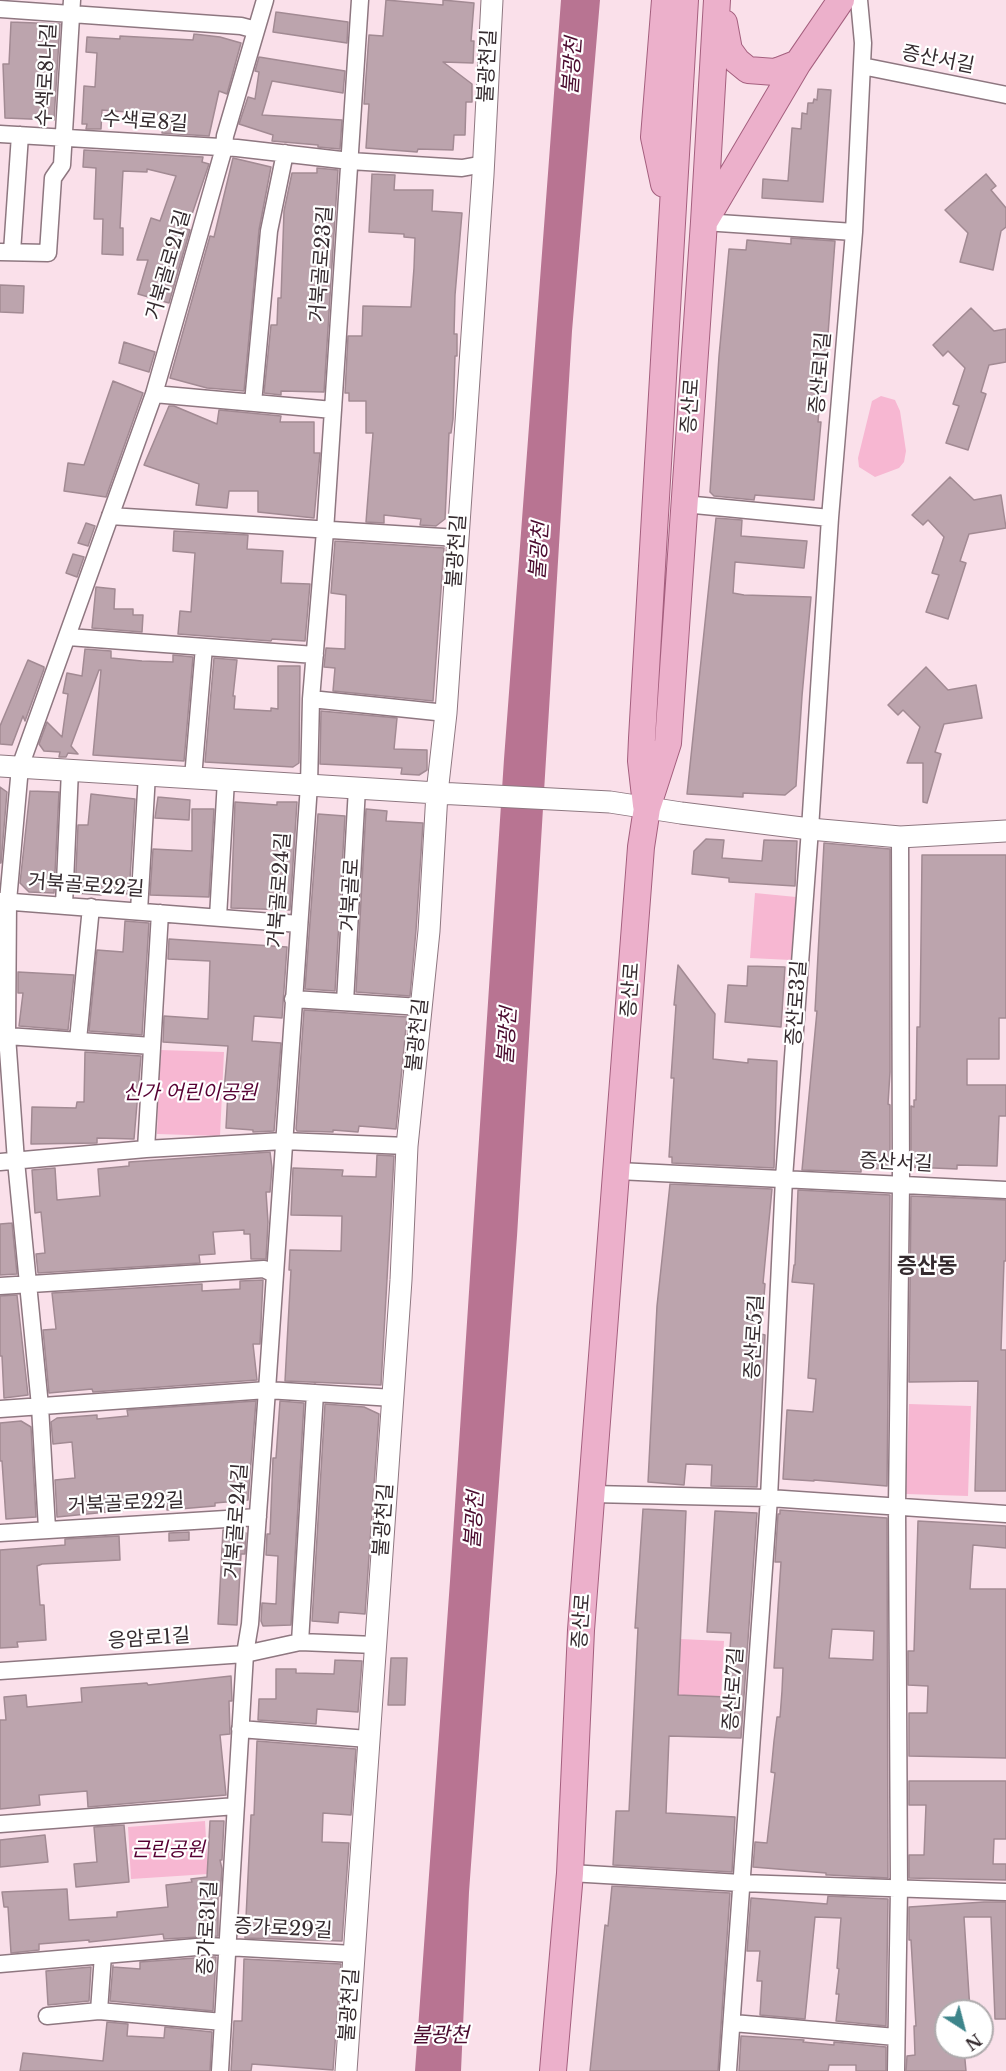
<!DOCTYPE html>
<meta charset="utf-8">
<style>
body{margin:0}
#map{position:relative;width:1006px;height:2071px;overflow:hidden;background:#fae0ea;font-family:"Libre Baskerville",serif}
canvas{display:block}
.north{position:absolute;left:934px;top:1999px;width:60px;height:60px;box-sizing:border-box;background:#fff;border:2px solid #aeaaac;border-radius:50%;rotate:144deg;font-size:16px;font-weight:700;line-height:24px;text-align:center;color:#352b2f}
.north::after{content:'';display:block;margin:auto;width:21px;height:27px;background:#3e858b;clip-path:polygon(50% 0,100% 100%,50% 72%,0 100%)}
</style>
<div id="map">
<canvas width="1006" height="2071"></canvas>
<div class="north">N</div>
</div>
<script>
const context = document.querySelector('canvas').getContext('2d');
context.lineJoin = 'round';
function paint(path, color) {
  context.fillStyle = color;
  context.fill(path, 'evenodd');
}
function toPath(rows) {
  const path = new Path2D();
  for (const r of rows) {
    path.moveTo(r[0], r[1]);
    for (let i = 2; i < r.length; i += 2) path.lineTo(r[i], r[i + 1]);
  }
  return path;
}
function stroke(path, color, width, dash) {
  context.strokeStyle = color;
  context.lineWidth = width;
  context.lineCap = dash ? 'butt' : 'round';
  context.setLineDash(dash || []);
  context.stroke(path);
}
function write(font, color, halo, rows, align = 'center') {
  context.font = font + ' "Libre Baskerville","Noto Sans KR",serif';
  context.lineWidth = 4.5;
  context.setLineDash([]);
  context.textBaseline = 'middle';
  context.strokeStyle = halo;
  context.fillStyle = color;
  for (const [text, x, y, turn = 0] of rows) {
    context.save();
    context.translate(x, y);
    context.rotate((+turn || 0) * Math.PI / 180);
    context.textAlign = isNaN(turn) ? turn : align;
    if (halo) context.strokeText(text, 0, 0);
    context.fillText(text, 0, 0);
    context.restore();
  }
}
paint(toPath([
 [881,396,895,400,900,411,906,451,904,462,899,468,875,477,859,467,858,458,872,401],
 [755,893,796,897,791,960,750,958],
 [160,1050,224,1052,220,1136,157,1134],
 [909,1404,971,1406,968,1496,906,1494],
 [680,1639,724,1641,721,1697,678,1695],
 [205,1821,208,1874,131,1879,128,1827]
]), '#f7b7d2');
paint(toPath([
 [561,0,600,0,572,331,517,1236,469,1892,461,2071,415,2071,450,1581,504,759]
]), '#b87492');
const building = toPath([
 [386,0,443,5,443,0,474,3,471,41,474,41,473,63,443,62,472,84,472,102,466,102,465,135,454,135,453,150,418,149,417,152,366,148,369,104,364,104,369,35,383,36,386,0],
 [276,12,348,22,347,43,273,32,276,12],
 [11,22,60,24,54,120,5,118,3,64,9,64,11,22],
 [194,34,220,37,241,43,227,94,219,91,209,136,162,133,164,115,102,110,101,129,86,129,87,124,82,124,84,86,95,87,97,53,86,52,87,37,120,39,120,36,193,40,194,34],
 [259,57,345,71,343,93,272,81,262,115,342,120,340,149,318,147,318,145,272,141,273,135,239,124,248,97,255,99,259,72,255,71,259,57],
 [818,89,831,90,823,202,762,198,763,179,788,181,792,128,801,129,802,113,807,114,808,103,813,103,814,99,817,100,818,89],
 [84,150,203,157,202,162,209,164,187,229,190,230,169,303,138,294,148,260,137,260,151,218,160,221,176,176,147,169,147,172,123,171,120,228,123,228,123,255,102,254,103,219,94,219,96,168,83,167,84,150],
 [233,158,271,167,259,230,244,391,207,388,170,378,210,236,214,237,233,158],
 [317,168,338,170,324,392,281,391,281,395,264,393,271,325,277,325,278,298,281,298,284,211,292,173,317,173,317,168],
 [372,174,395,175,394,190,433,190,432,211,462,213,455,295,454,334,457,334,457,356,455,356,453,419,451,433,449,433,445,519,436,526,420,525,421,519,384,515,384,523,366,522,373,433,366,433,366,401,349,401,349,393,345,393,348,336,362,336,363,306,411,307,414,268,415,238,404,237,404,234,369,232,372,174],
 [986,174,996,186,991,190,1006,208,1006,227,1001,231,993,270,960,262,968,233,945,210,986,174],
 [791,238,835,241,825,374,822,374,818,422,821,422,814,500,755,495,754,500,714,496,710,492,719,356,729,249,746,250,747,240,791,244,791,238],
 [0,285,24,286,23,313,0,312,0,285],
 [971,308,994,331,1006,329,1006,362,989,365,981,392,986,394,968,450,946,443,959,406,953,404,965,368,948,351,943,356,933,345,971,308],
 [124,342,155,352,149,372,119,363,124,342],
 [113,381,143,393,106,497,64,491,68,463,84,465,113,381],
 [169,406,174,406,217,424,219,410,281,416,280,422,314,422,314,453,320,453,314,518,258,512,258,491,229,491,227,508,196,505,199,484,144,465,169,406],
 [950,477,974,500,1001,495,1006,528,969,534,960,561,966,563,948,619,926,612,939,575,932,573,944,537,928,520,923,525,912,515,950,477],
 [716,518,742,520,741,536,807,541,804,568,735,562,733,593,744,595,811,597,802,696,796,786,785,795,743,793,743,797,687,794,716,518],
 [86,523,95,526,88,546,78,543,86,523],
 [174,531,248,535,247,549,283,551,281,583,310,584,305,641,272,639,271,641,178,634,180,611,191,612,195,553,173,551,174,531],
 [335,541,444,548,433,701,333,691,335,668,324,667,326,648,345,649,346,595,331,593,335,541],
 [73,554,84,557,77,577,66,573,73,554],
 [96,587,115,589,114,609,133,609,133,615,143,615,142,632,92,628,96,587],
 [85,649,111,651,111,658,142,661,173,662,173,655,193,657,184,761,93,755,101,670,99,670,71,746,78,754,68,753,66,757,59,757,60,752,44,751,39,744,47,722,62,737,68,694,63,693,67,673,82,676,85,649],
 [214,658,237,660,233,696,235,696,234,709,271,711,271,708,278,709,278,666,300,666,299,763,293,767,205,762,214,658],
 [28,660,44,667,44,669,25,721,23,716,12,745,0,744,0,726,28,660],
 [926,667,948,690,976,685,982,718,944,724,935,752,941,754,927,803,923,802,923,763,907,763,920,727,903,710,898,715,888,705,926,667],
 [321,711,397,718,394,749,427,750,427,770,419,775,401,774,402,768,320,764,321,711],
 [0,787,7,792,1,863,0,863,0,787],
 [30,791,59,792,54,893,29,892,20,883,30,791],
 [91,794,135,799,129,894,101,892,101,895,75,893,78,825,88,825,91,794],
 [158,797,190,800,189,820,155,818,158,797],
 [235,802,277,805,277,802,297,802,290,910,231,908,235,802],
 [192,809,214,809,209,897,150,895,153,849,192,851,192,809],
 [366,809,387,811,386,821,423,823,416,930,410,996,356,992,366,809],
 [318,814,345,816,335,991,305,989,318,814],
 [706,839,724,840,722,858,762,861,764,840,797,841,795,886,729,882,729,878,692,874,694,851,706,839],
 [824,843,890,849,890,1072,888,1104,890,1105,890,1169,861,1168,861,1172,802,1170,817,1011,815,1011,824,843],
 [922,855,1006,855,1006,1018,999,1018,999,1059,967,1059,967,1085,1006,1085,1006,1116,999,1116,997,1166,957,1165,957,1169,911,1167,911,1106,914,1107,914,1100,916,1100,917,1027,920,1027,922,855],
 [125,921,149,923,142,1035,89,1031,97,950,123,952,125,921],
 [169,939,287,947,282,1018,254,1016,252,1041,281,1043,274,1131,253,1132,253,1130,226,1128,228,1091,224,1091,228,1046,163,1042,164,1016,208,1019,210,961,168,959,169,939],
 [678,965,715,1014,713,1059,748,1063,748,1059,777,1061,774,1168,672,1163,672,1157,669,1157,674,1078,671,1078,676,1005,674,1005,678,965],
 [748,966,785,967,781,1027,725,1022,728,985,747,986,748,966],
 [18,972,74,975,68,1030,19,1026,23,993,18,993,18,972],
 [304,1010,407,1017,396,1129,359,1126,358,1132,333,1130,333,1132,297,1131,296,1129,304,1010],
 [85,1052,141,1056,134,1139,97,1138,97,1143,31,1144,32,1107,76,1108,77,1102,84,1102,85,1052],
 [270,1152,272,1168,270,1192,266,1192,268,1222,266,1259,251,1259,250,1234,244,1234,244,1230,213,1232,215,1254,199,1255,200,1263,38,1273,36,1254,45,1253,41,1212,35,1213,32,1170,55,1168,57,1200,100,1196,98,1169,129,1166,129,1162,270,1152],
 [377,1155,394,1156,381,1385,285,1381,291,1270,289,1270,290,1250,341,1251,342,1216,291,1215,293,1168,343,1170,342,1176,376,1177,377,1155],
 [670,1184,772,1189,763,1283,765,1284,761,1334,765,1335,757,1487,711,1486,712,1465,686,1464,684,1485,648,1482,657,1306,670,1184],
 [798,1190,890,1195,887,1486,814,1480,814,1481,783,1479,787,1410,813,1412,816,1379,808,1378,814,1284,792,1282,794,1265,795,1265,798,1190],
 [911,1196,1006,1200,1006,1261,1004,1261,1001,1350,1006,1350,1006,1491,975,1491,978,1381,909,1382,911,1196],
 [12,1223,17,1274,0,1275,0,1224,12,1223],
 [263,1280,260,1344,253,1344,257,1380,93,1392,92,1389,49,1393,43,1330,56,1329,52,1293,202,1284,202,1291,240,1289,240,1281,263,1280],
 [17,1295,28,1395,4,1398,2,1356,0,1356,0,1296,17,1295],
 [256,1401,248,1500,215,1503,215,1506,167,1510,167,1506,57,1517,55,1480,75,1478,72,1442,53,1444,51,1422,57,1418,97,1415,97,1419,128,1416,127,1410,256,1401],
 [280,1401,304,1403,291,1625,263,1626,261,1621,262,1603,276,1604,278,1556,266,1555,267,1534,270,1534,273,1458,276,1458,280,1401],
 [325,1404,364,1407,379,1414,365,1614,339,1612,338,1623,312,1621,325,1404],
 [21,1421,31,1427,36,1517,6,1519,2,1461,0,1461,0,1423,21,1421],
 [643,1509,686,1511,678,1695,727,1697,731,1633,707,1632,715,1511,757,1513,741,1738,669,1736,666,1813,735,1817,732,1872,613,1865,616,1811,629,1811,638,1628,635,1628,643,1509],
 [780,1510,887,1518,888,1878,829,1875,826,1875,826,1873,753,1867,755,1842,767,1843,775,1773,771,1772,774,1741,777,1717,780,1717,782,1691,783,1668,774,1668,781,1562,775,1562,778,1514,780,1514,780,1510],
 [832,1629,874,1631,873,1660,829,1658,832,1629],
 [918,1521,1006,1526,1006,1548,973,1545,970,1589,1006,1589,1006,1758,909,1756,909,1713,927,1713,928,1686,908,1685,908,1651,914,1651,918,1521],
 [223,1530,246,1533,245,1554,241,1554,237,1625,218,1624,223,1530],
 [189,1532,189,1540,169,1541,169,1533,189,1532],
 [119,1536,120,1560,42,1564,37,1566,40,1605,44,1605,46,1640,17,1642,18,1647,0,1648,0,1550,65,1545,65,1539,119,1536],
 [391,1658,407,1658,405,1705,388,1705,391,1658],
 [335,1660,362,1661,358,1712,317,1709,316,1724,258,1720,259,1699,276,1699,276,1669,296,1669,296,1673,334,1674,335,1660],
 [231,1676,232,1701,229,1701,230,1734,220,1735,226,1795,88,1807,87,1791,39,1795,40,1805,0,1809,0,1720,6,1720,4,1697,26,1695,27,1707,82,1702,81,1688,147,1683,148,1685,231,1676],
 [257,1741,356,1749,351,1815,323,1813,322,1842,349,1843,342,1941,245,1938,251,1815,254,1815,257,1741],
 [909,1781,1006,1781,1006,1839,994,1839,993,1864,1006,1864,1006,1880,909,1878,909,1855,924,1855,926,1805,909,1805,909,1781],
 [210,1821,224,1821,222,1860,220,1860,222,1869,220,1896,218,1896,218,1936,164,1939,163,1934,89,1942,89,1940,39,1944,39,1950,11,1953,8,1907,4,1907,2,1892,67,1889,69,1920,117,1917,117,1912,168,1907,166,1885,192,1882,191,1879,207,1877,210,1821],
 [124,1825,129,1882,76,1887,74,1864,97,1862,94,1827,124,1825],
 [45,1835,48,1862,0,1867,0,1840,45,1835],
 [612,1886,730,1893,718,2071,590,2071,605,1925,608,1926,612,1886],
 [828,1896,888,1899,886,2026,836,2021,839,1994,836,1994,839,1969,837,1968,841,1918,815,1917,805,2019,760,2015,762,1981,757,1981,760,1951,747,1951,751,1898,827,1904,828,1896],
 [984,1902,1006,1902,1006,2019,995,2019,991,1917,964,1917,970,2011,946,2011,946,2052,964,2049,966,2071,906,2071,907,2056,915,2055,914,2026,916,2026,911,1940,909,1940,909,1907,984,1902],
 [208,1957,216,1957,213,2011,110,2001,113,1965,113,1967,140,1969,140,1962,208,1957],
 [244,1959,341,1964,333,2070,252,2064,251,2071,231,2071,234,2021,242,2021,244,1959],
 [91,1967,89,2001,48,2005,46,1971,91,1967],
 [107,2022,128,2024,127,2036,164,2038,165,2027,212,2032,210,2071,20,2071,23,2053,103,2061,107,2022],
 [741,2036,804,2040,803,2042,834,2045,834,2042,886,2047,886,2071,856,2071,856,2065,829,2065,828,2071,739,2071,741,2036]
]);
paint(building, '#bca4ad');
stroke(building, '#a28a93', 1.5);
const minor = toPath([
 [0,9,241,26,256,30],
 [862,66,1006,95],
 [0,134,237,148,350,161,462,168,484,164],
 [704,222,854,232],
 [0,252,48,253,53,178,62,165,72,0],
 [12,252,20,135],
 [154,394,333,410],
 [253,403,269,231,285,153],
 [684,504,830,518],
 [110,516,458,538],
 [68,637,315,655],
 [311,699,446,713],
 [193,778,204,647],
 [0,901,299,924],
 [64,905,70,770],
 [139,911,147,774],
 [218,917,226,780],
 [293,999,421,1007],
 [345,1002,357,788],
 [7,1036,152,1046],
 [78,1040,91,907],
 [146,1149,160,913],
 [0,1162,146,1149,283,1141,407,1146],
 [618,1171,1006,1190],
 [0,1286,264,1269,274,1274],
 [0,1409,267,1390,393,1398],
 [592,1494,769,1498,1006,1514],
 [47,1529,40,1406,16,1161,7,1036,8,901,20,767,154,394,224,148,225,136,265,0],
 [0,1533,258,1517],
 [300,1642,315,1393],
 [0,1671,245,1654,300,1642,375,1645],
 [240,1729,368,1739],
 [0,1824,236,1806],
 [570,1873,741,1883,1006,1892],
 [0,1964,208,1946,353,1954],
 [99,2011,103,1955],
 [47,2016,99,2011,223,2022],
 [733,2023,896,2037],
 [220,2071,245,1654,250,1624,267,1390,309,785,311,699,325,531,360,0],
 [728,2071,769,1498,784,1178,810,829,830,518,854,232,863,43,859,0],
 [896,2071,899,1888,897,1505,901,1184,900,837]
]);
const tertiary = toPath([
 [0,766,437,793,610,802,681,813,810,829,900,837,1006,831],
 [346,2071,401,1280,407,1146,429,931,437,793,446,713,483,175,492,0]
]);
const primary = toPath([
 [724,23,729,50,737,61,748,70,775,72,798,63],
 [664,184,654,137,665,0],
 [706,219,798,63,841,0],
 [646,805,641,761,642,738,685,0],
 [553,2071,570,1873,581,1630,641,847,647,808,668,743,704,222,717,0]
]);
stroke(minor, '#8e7780', 19);
stroke(tertiary, '#8e7780', 23);
stroke(primary, '#a45f7e', 28);
stroke(minor, '#fff', 16);
stroke(tertiary, '#fff', 21);
stroke(primary, '#ecb0cb', 26);
write('20px', '#352b2f', '#fff', [
 ["증산서길",938,60,11],
 ["불광천길",488,66,-87],
 ["수색로8나길",47,75,-87],
 ["수색로8길",145,122,4],
 ["거북골로23길",322,264,-86],
 ["거북골로21길",169,265,-74],
 ["증산로1길",821,373,-85],
 ["증산로",691,406,-86],
 ["불광천길",457,551,-86],
 ["거북골로22길",86,886,4],
 ["거북골로24길",280,890,-86],
 ["거북골로",351,895,-87],
 ["증산로",631,990,-86],
 ["증산로3길",797,1003,-86],
 ["불광천길",418,1035,-84],
 ["증산서길",896,1163,3],
 ["증산로5길",755,1337,-87],
 ["거북골로22길",126,1504,-3],
 ["불광천길",384,1520,-86],
 ["거북골로24길",237,1521,-86],
 ["증산로",582,1621,-86],
 ["응암로1길",149,1639,-4],
 ["증산로7길",734,1689,-86],
 ["증가로31길",208,1928,-87],
 ["증가로29길",283,1929,3],
 ["불광천길",350,2005,-86]
]);
write('italic 20px', '#560033', '#fff', [
 ["신가 어린이공원",190,1093],
 ["근린공원",168,1850]
]);
write('italic 21px', '#4b0c2f', '#fff', [
 ["불광천",573,66,-86],
 ["불광천",540,551,-86],
 ["불광천",508,1036,-86],
 ["불광천",475,1520,-86],
 ["불광천",440,2036]
]);
write('bold 22px', '#352b2f', '#fff', [
 ["증산동",927,1267]
]);
</script>
